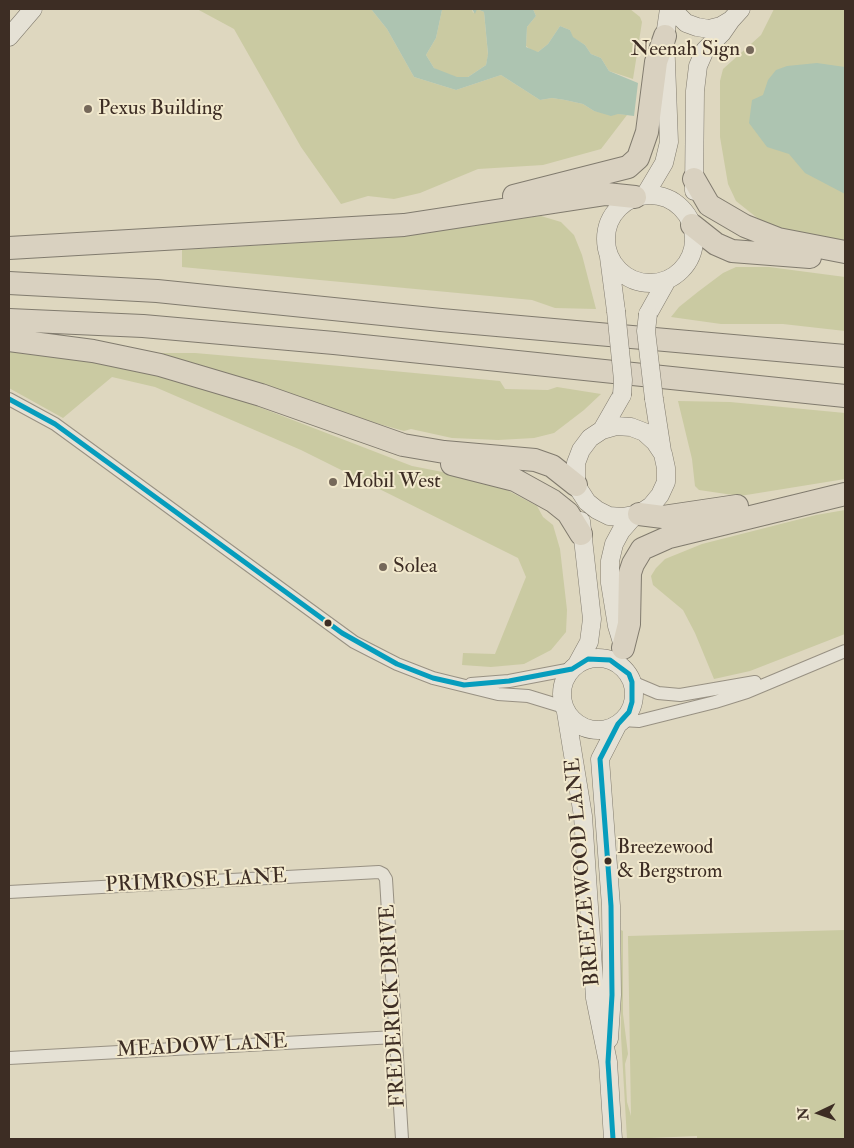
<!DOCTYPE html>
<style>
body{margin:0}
#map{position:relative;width:854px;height:1148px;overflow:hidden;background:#ded7bf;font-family:"IM FELL Double Pica",serif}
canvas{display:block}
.frame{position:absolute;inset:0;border:10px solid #3d2d24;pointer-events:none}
.north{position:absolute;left:794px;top:1088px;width:50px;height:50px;-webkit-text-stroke:4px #f2e9cd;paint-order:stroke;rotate:267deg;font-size:14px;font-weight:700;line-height:20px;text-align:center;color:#3d2d24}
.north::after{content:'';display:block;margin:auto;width:18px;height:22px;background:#3d2d24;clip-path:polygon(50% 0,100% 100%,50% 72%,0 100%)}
</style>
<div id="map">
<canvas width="854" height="1148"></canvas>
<div class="frame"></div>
<div class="north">N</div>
</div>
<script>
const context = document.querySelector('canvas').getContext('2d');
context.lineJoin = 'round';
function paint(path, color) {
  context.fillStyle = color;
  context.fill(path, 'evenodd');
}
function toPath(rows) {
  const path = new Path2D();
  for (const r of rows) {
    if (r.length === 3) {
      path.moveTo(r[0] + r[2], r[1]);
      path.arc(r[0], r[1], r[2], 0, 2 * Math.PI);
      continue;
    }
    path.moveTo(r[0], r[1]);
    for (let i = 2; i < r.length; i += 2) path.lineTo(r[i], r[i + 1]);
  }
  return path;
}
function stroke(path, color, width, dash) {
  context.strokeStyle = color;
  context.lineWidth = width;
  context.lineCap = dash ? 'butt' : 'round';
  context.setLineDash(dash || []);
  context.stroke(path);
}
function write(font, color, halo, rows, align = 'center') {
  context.font = font + ' "IM FELL Double Pica",serif';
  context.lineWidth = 4;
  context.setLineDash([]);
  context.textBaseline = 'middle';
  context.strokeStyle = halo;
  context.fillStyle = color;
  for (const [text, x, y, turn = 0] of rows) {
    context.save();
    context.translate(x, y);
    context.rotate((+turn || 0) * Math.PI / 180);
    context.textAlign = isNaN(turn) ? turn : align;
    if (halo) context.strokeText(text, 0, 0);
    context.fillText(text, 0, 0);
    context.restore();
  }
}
paint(toPath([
 [197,9,371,9,387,29,414,77,456,90,501,75,540,100,552,98,565,100,583,104,594,111,627,115,601,149,543,165,478,169,420,193,394,199,368,196,341,204,301,147,234,29],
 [448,9,472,9,473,13,477,9,484,12,488,55,486,65,468,77,450,77,440,72,434,68,426,55,436,38,442,10],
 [533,9,630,9,640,17,642,22,633,79,609,71,601,58,591,54,585,45,572,37,570,30,560,26,548,44,538,52,532,51,526,46,527,27,536,16],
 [774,9,845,9,845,243,787,231,761,221,736,201,728,184,720,137,720,81,723,69,761,35],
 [541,216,561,222,574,235,582,255,596,309,555,308,532,300,182,267,182,250,361,239],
 [736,267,769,267,845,277,845,331,783,324,721,324,671,317,679,307,699,291,723,273],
 [9,350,145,369,246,402,412,466,458,475,505,489,537,506,543,517,553,525,560,549,567,610,566,632,551,650,524,664,491,667,462,665,463,653,495,654,526,577,518,558,301,450,155,387,112,377,63,418,9,388],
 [155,353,195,353,275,360,500,381,505,389,548,390,557,387,601,394,584,410,554,433,534,438,498,440,452,438,411,429,404,431,340,413],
 [678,401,730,402,845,413,845,479,740,496,699,490,695,486,692,459],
 [845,510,845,634,750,671,714,679,695,633,683,610,653,585,651,576,656,568,665,559,702,544,816,515],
 [621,930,623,931,623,1014,628,1054,625,1064,627,1102,631,1116,628,936,845,930,845,1139,697,1139,697,1136,627,1139,621,1036]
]), '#cacaa2');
paint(toPath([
 [371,9,448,9,442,10,436,38,426,55,434,68,457,77,468,77,486,65,488,54,484,12,477,9,475,14,472,9,533,9,536,16,527,27,526,47,538,52,548,44,560,26,570,30,573,37,585,45,591,54,601,58,609,71,638,83,634,116,618,114,611,116,594,111,583,104,565,100,552,98,540,100,501,75,456,90,414,77,387,29],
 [817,63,845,67,845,194,805,173,789,154,767,147,749,123,752,100,763,95,768,80,776,70,787,66]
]), '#adc4b1');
const street = toPath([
 [9,399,55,424,354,642,397,664,433,678,498,694,528,696,564,707],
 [632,682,658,693,680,695,755,682],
 [471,684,509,681,572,669],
 [622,720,639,721,715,702,747,692,845,651],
 [9,892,379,872,383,874,386,879,402,1139],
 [9,1058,395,1037]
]);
const secondary = toPath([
 [672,9,686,23,697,27,709,29,721,26,731,20,741,9],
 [9,37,33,9],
 [694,191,695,91,698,66,705,50,722,33,731,20],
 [645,195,664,163,669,142,665,36,669,9],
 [650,239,44],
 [609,257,616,311],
 [648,314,667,280],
 [654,399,662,451],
 [602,430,616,426,631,427,644,432,655,442,663,454,666,468,666,482,660,495,651,506,639,514,622,517,609,516,597,510,587,502,576,485,576,463,581,450,590,438,602,430,622,395],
 [624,649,617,626,610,583,610,561,614,544,621,531,635,515],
 [598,694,36],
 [577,664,589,642,592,619,581,521],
 [566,712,583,816,595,998,608,1062,613,1139],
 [609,1039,612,995,611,906,600,759,618,724]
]);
const highway = toPath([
 [694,179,709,205,745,226,778,239,845,252],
 [514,196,628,167,638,158,647,132,656,62,665,36],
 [692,225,716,244,732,251,810,257],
 [9,248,404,225,606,194,635,197],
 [9,283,157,291,441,320,845,356],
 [9,320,143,326,334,343,845,396],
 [9,340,93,351,160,365,261,395,403,445,444,452,535,460,552,466,576,485],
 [452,464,515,480,553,501,568,513,581,534],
 [639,514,663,517,737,506],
 [623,648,629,624,630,573,633,564,642,549,669,537,845,494]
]);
stroke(street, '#989183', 14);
stroke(secondary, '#817b6e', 19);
stroke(highway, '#817b6e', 24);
stroke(street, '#e5e1d5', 12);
stroke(secondary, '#e5e1d5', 18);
stroke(highway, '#d9d1c0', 22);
const secondaryBridge = toPath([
 [616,311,623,380,622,395],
 [648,314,646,331,654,399]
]);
stroke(secondaryBridge, '#817b6e', 19, []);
stroke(secondaryBridge, '#e5e1d5', 18);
stroke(toPath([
 [9,399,55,424,342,633,397,664,433,678,464,685,509,681,572,669],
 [572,669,588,659,610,660,629,674,632,682,632,702,629,712,618,724,600,759,611,906,612,995,608,1062,613,1139]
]), '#069dbd', 5);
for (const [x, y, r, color] of [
 [750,50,5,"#75685a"],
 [88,109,5,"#75685a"],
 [333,482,5,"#75685a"],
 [383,567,5,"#75685a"],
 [328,623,4.5,"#3d2d24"],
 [608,861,4.5,"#3d2d24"]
]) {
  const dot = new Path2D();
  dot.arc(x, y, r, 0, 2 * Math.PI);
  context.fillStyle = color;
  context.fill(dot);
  stroke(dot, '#f2e9cd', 2);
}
write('20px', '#3d2d24', '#f2e9cd', [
 ["Breezewood",617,849],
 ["& Bergstrom",617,873]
], 'left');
write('21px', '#3d2d24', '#f2e9cd', [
 ["Neenah Sign",740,50,"right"],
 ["Pexus Building",98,109],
 ["Mobil West",343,482],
 ["Solea",393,567]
], 'left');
write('21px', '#3d2d24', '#f2e9cd', [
 ["BREEZEWOOD LANE",584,872,-95],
 ["PRIMROSE LANE",196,882,-3],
 ["FREDERICK DRIVE",394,1006,-93],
 ["MEADOW LANE",202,1047,-3]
]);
</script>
